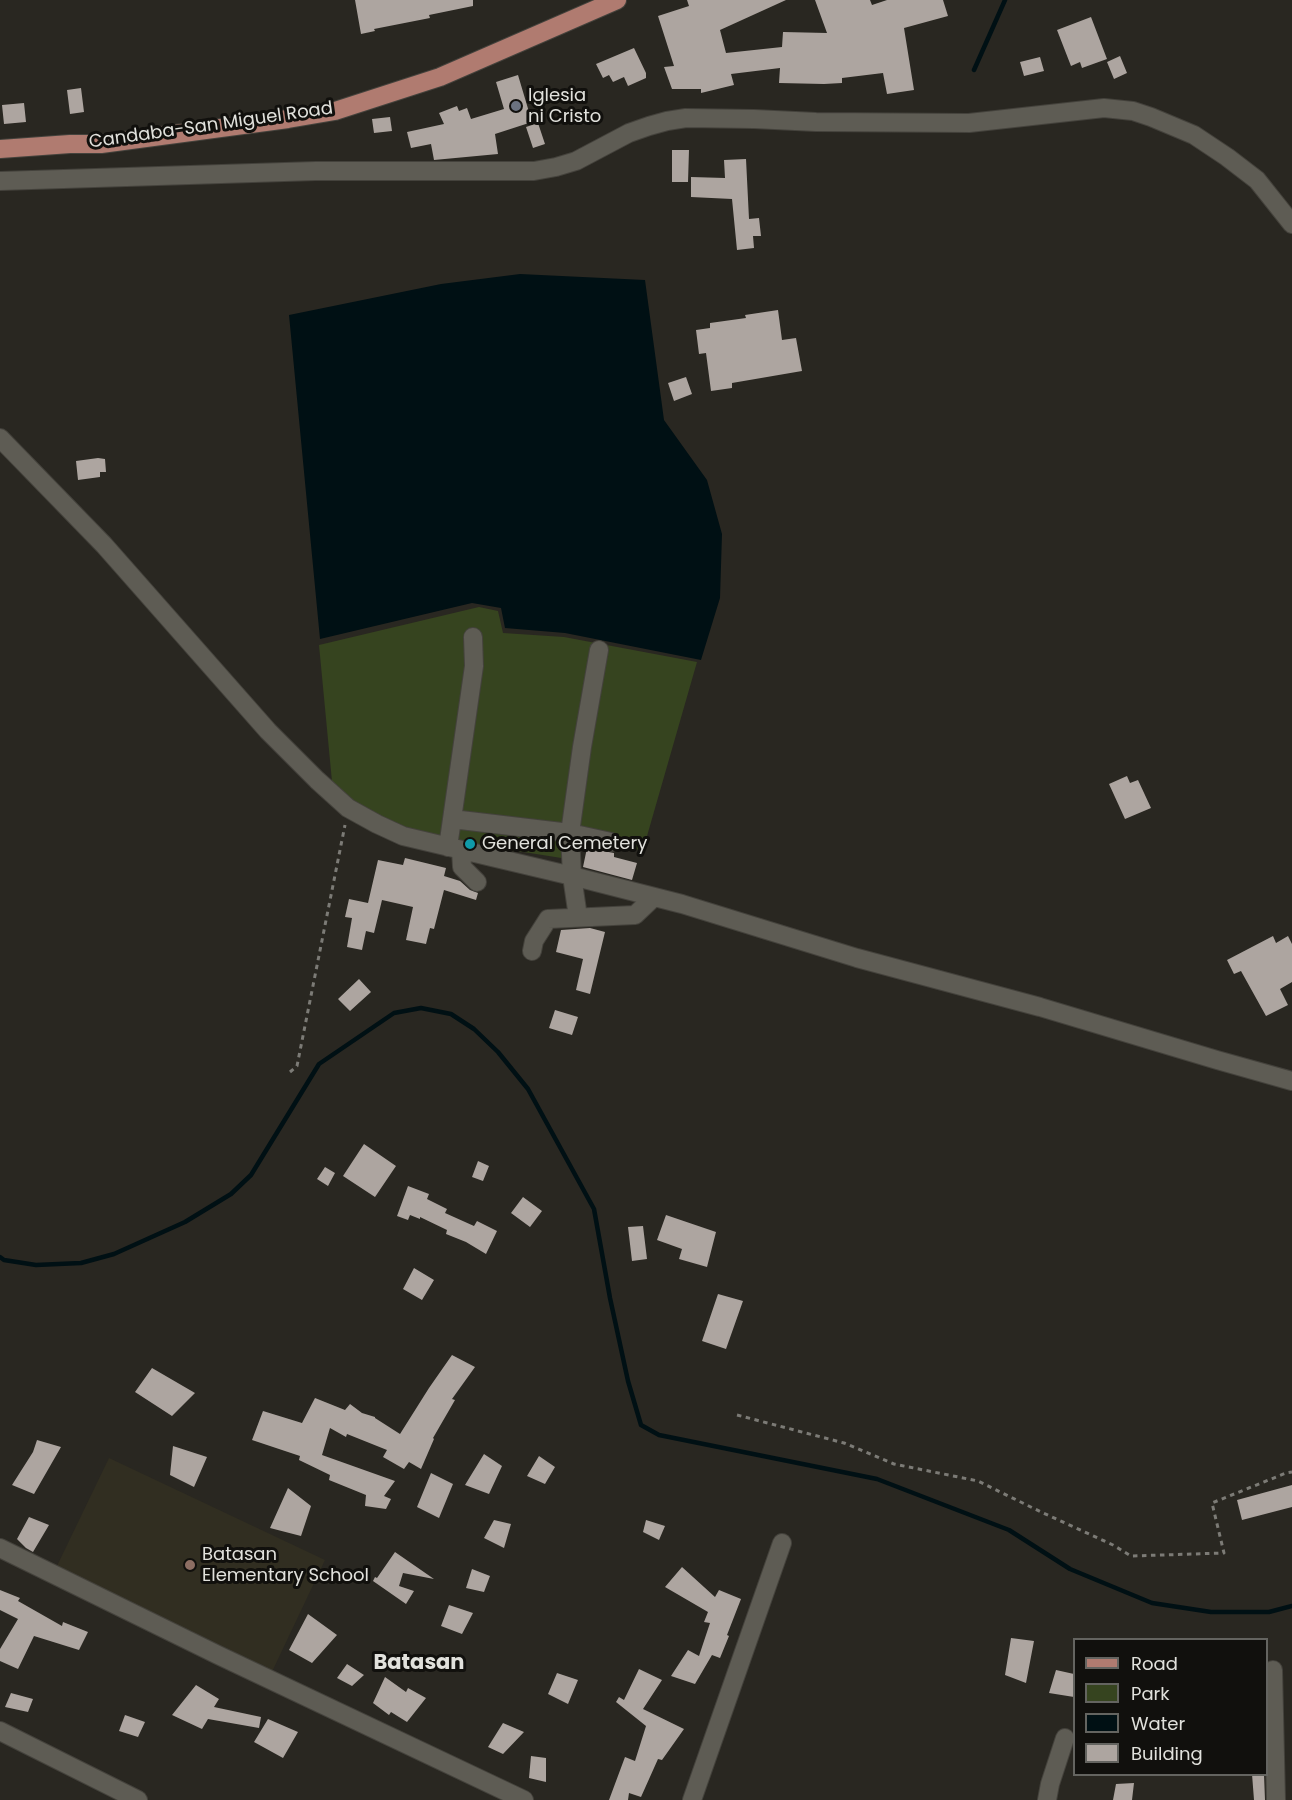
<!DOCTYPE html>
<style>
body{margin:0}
#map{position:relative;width:1292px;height:1800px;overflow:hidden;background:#292721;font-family:Poppins,sans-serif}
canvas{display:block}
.legend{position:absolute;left:1073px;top:1638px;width:195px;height:138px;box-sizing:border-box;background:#11100d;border:2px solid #646460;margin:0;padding:8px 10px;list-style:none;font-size:18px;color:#e1e1dc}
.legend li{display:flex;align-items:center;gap:12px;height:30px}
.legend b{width:30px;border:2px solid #646460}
</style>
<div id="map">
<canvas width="1292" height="1800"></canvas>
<ul class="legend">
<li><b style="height:8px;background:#b07b70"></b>Road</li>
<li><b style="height:16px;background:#36441f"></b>Park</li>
<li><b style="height:16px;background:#001014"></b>Water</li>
<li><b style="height:16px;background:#ada5a0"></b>Building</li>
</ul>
</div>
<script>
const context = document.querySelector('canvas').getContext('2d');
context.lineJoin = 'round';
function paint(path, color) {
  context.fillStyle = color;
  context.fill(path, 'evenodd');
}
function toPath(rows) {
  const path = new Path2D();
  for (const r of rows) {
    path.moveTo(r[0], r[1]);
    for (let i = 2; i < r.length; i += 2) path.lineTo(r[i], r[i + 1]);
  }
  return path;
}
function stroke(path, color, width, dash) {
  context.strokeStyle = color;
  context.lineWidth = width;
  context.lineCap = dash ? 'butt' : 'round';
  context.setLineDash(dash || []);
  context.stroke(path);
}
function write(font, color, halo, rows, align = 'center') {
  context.font = font + ' Poppins,sans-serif';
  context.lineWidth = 6;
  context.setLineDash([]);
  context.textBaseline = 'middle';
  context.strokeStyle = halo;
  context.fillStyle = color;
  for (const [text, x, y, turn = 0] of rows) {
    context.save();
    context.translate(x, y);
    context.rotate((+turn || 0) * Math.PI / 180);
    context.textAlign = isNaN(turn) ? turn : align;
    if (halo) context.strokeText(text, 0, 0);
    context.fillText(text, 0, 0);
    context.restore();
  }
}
paint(toPath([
 [109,1458,325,1560,270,1676,55,1570]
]), '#312e21');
paint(toPath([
 [479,607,498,611,503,633,564,637,697,662,643,850,579,843,574,860,435,838,397,827,333,792,319,645]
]), '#36441f');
paint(toPath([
 [520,274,645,280,664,420,707,480,722,534,720,598,701,660,565,633,505,628,501,608,472,603,320,639,289,315,441,284]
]), '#001014');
stroke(toPath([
 [974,70,1005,0],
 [0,1257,4,1260,36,1265,81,1263,114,1254,185,1222,231,1194,251,1175,319,1064,394,1013,421,1008,451,1014,474,1029,498,1052,528,1089,594,1209,610,1298,628,1381,641,1425,659,1435,877,1479,1009,1530,1070,1569,1152,1603,1211,1612,1269,1612,1292,1606]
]), '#001014', 4.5);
paint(toPath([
 [355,0,473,0,473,6,429,15,430,18,374,29,375,31,361,34],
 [687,0,786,0,720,30,726,53,782,47,783,32,827,33,815,0,870,0,872,5,887,0,943,0,948,16,904,28,914,90,887,94,883,73,842,78,842,83,824,84,779,83,780,68,731,74,734,85,701,93,701,89,672,89,664,67,674,66,658,16,689,6],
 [1091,17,1107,59,1082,68,1080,62,1071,66,1057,30],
 [634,48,646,73,646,78,628,86,624,77,613,82,609,75,603,78,596,64],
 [1120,56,1127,73,1114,79,1107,62],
 [1040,57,1044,71,1024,76,1020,62],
 [518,75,532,122,495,134,498,154,434,160,431,144,411,148,407,132,444,124,439,113,457,106,459,111,467,108,471,119,504,109,496,82],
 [81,88,84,112,70,114,67,90],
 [24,103,26,122,4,124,2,105],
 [390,117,392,131,374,133,372,119],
 [538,123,545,144,533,148,526,127],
 [672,150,689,150,688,182,672,182],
 [746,159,749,219,759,218,761,236,753,236,754,248,737,250,732,199,691,197,691,177,725,178,724,160],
 [778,310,782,340,796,338,802,371,732,383,732,388,711,391,706,353,699,354,696,330,710,328,710,323,746,318,745,315],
 [686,377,692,394,674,401,668,383],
 [98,458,105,459,106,472,100,472,100,477,78,480,76,461],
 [1127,776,1130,783,1138,780,1151,808,1125,819,1109,784],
 [587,848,614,853,614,857,637,863,632,880,583,867],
 [405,858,446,868,444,876,460,881,470,890,478,893,476,900,444,890,434,929,430,928,426,944,406,940,413,907,382,900,374,933,366,931,362,950,347,947,352,918,345,917,349,899,368,903,378,860,403,865],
 [590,928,605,932,590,994,576,990,583,959,556,952,561,930],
 [1273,936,1276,943,1288,936,1292,944,1292,982,1280,989,1288,1005,1266,1016,1241,971,1234,974,1227,960],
 [359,979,371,992,350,1011,338,999],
 [555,1010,578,1017,572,1035,549,1028],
 [364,1144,396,1166,375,1197,343,1176],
 [478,1161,489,1166,483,1181,472,1177],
 [325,1167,335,1173,328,1186,317,1179],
 [408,1186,429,1194,427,1199,447,1209,445,1213,474,1226,477,1221,497,1231,486,1254,466,1242,446,1234,447,1230,420,1217,420,1219,410,1215,408,1220,397,1216],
 [523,1197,542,1211,530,1227,511,1213],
 [666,1215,716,1232,707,1267,679,1259,682,1249,657,1240],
 [643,1226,647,1259,632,1261,628,1227],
 [414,1268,434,1280,422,1300,403,1289],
 [718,1294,743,1301,726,1349,702,1341],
 [452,1355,475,1367,452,1399,455,1400,433,1438,434,1439,421,1469,409,1462,404,1469,383,1457,387,1450,347,1434,346,1437,330,1428,322,1455,395,1481,384,1496,391,1499,386,1509,365,1506,366,1495,329,1480,330,1475,299,1460,300,1456,252,1440,263,1411,302,1423,315,1398,345,1410,350,1404,362,1413,375,1417,375,1418,400,1434,429,1388],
 [152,1368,195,1393,172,1416,135,1392],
 [37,1440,61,1447,34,1494,12,1485,33,1452],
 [173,1446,207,1457,194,1487,170,1475],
 [484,1454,502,1466,489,1494,465,1485],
 [539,1456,555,1467,545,1484,527,1476],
 [431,1473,453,1484,439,1518,417,1507],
 [1292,1485,1292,1507,1242,1520,1237,1500],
 [288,1488,311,1506,301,1536,270,1528],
 [29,1517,49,1525,33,1552,26,1548,17,1539],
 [494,1520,511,1524,504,1548,484,1538],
 [646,1520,665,1526,659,1540,643,1532],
 [395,1552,434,1579,403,1573,399,1586,414,1591,406,1604,373,1581,375,1577,377,1578],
 [682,1567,715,1597,719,1590,741,1599,727,1635,729,1636,720,1658,712,1655,695,1684,671,1676,688,1650,699,1656,710,1623,704,1622,708,1612,665,1587],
 [472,1569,490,1576,484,1592,466,1588],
 [0,1590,20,1598,18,1601,62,1626,63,1622,88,1632,79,1650,34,1636,18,1669,0,1661,0,1649,18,1619,0,1610],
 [449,1605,473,1613,462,1634,441,1626],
 [308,1614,337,1635,312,1663,289,1650],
 [1011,1638,1034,1641,1026,1683,1005,1675],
 [347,1664,364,1675,352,1686,337,1678],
 [639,1669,662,1680,643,1709,684,1729,662,1760,658,1759,641,1797,629,1793,628,1800,609,1800,625,1757,635,1761,646,1726,616,1702,619,1697,624,1700],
 [1056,1670,1074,1674,1074,1697,1049,1693],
 [557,1673,578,1680,568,1704,548,1694],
 [385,1677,406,1692,408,1688,426,1698,407,1722,391,1712,389,1715,373,1703],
 [196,1685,219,1699,214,1707,261,1717,259,1728,208,1719,202,1729,172,1715],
 [11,1693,33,1699,28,1712,5,1707],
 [125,1715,145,1722,138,1737,119,1731],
 [268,1719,298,1732,283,1758,254,1742],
 [503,1723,524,1732,503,1754,488,1747],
 [531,1756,546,1758,546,1782,529,1778],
 [1252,1774,1264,1774,1265,1800,1254,1800],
 [1134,1783,1132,1800,1113,1800,1116,1784]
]), '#ada5a0');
const minor = toPath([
 [0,181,316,171,534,171,556,167,576,161,629,133,649,126,667,121,686,118,754,119,816,122,969,123,1104,108,1133,111,1151,117,1194,135,1227,157,1257,180,1292,224],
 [0,438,104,545,268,731,317,780,348,808,377,824,403,836,572,876,682,904,857,958,1040,1007,1217,1060,1292,1081],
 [452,819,570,833,611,842],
 [448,847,474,666,473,637],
 [461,850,462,867,477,882],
 [578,917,572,876,570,833,582,747,599,650],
 [532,951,534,941,548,919,635,915,654,897],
 [0,1548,218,1655,524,1800],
 [1273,1670,1276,1800],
 [0,1731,138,1800],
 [692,1800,782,1543],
 [1047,1800,1050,1784,1065,1738]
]);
const major = toPath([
 [0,149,70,144,101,144,288,119,335,111,440,77,617,0]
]);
stroke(minor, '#44423c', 20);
stroke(major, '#44423c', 20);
stroke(toPath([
 [290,1072,297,1066,345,825],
 [737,1415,844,1443,894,1464,978,1481,1041,1512,1113,1545,1131,1556,1224,1553,1212,1503,1286,1473,1292,1472]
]), '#7c7b76', 3, [4.5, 4.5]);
stroke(minor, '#5e5c54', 18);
stroke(major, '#b07b70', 18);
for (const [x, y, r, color] of [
 [516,106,6,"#6b7280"],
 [470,844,6,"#0f9aa8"],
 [190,1565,6,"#8d6e63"]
]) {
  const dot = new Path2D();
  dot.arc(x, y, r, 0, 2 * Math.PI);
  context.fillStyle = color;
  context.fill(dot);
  stroke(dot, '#11100d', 2);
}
write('18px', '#e1e1dc', '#11100d', [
 ["Iglesia",528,96],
 ["ni Cristo",528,117],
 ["General Cemetery",482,844],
 ["Batasan",202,1555],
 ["Elementary School",202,1576]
], 'left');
write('18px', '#e1e1dc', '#11100d', [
 ["Candaba-San Miguel Road",211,126,-8]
]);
write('bold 21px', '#e1e1dc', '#11100d', [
 ["Batasan",419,1664]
]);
</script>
